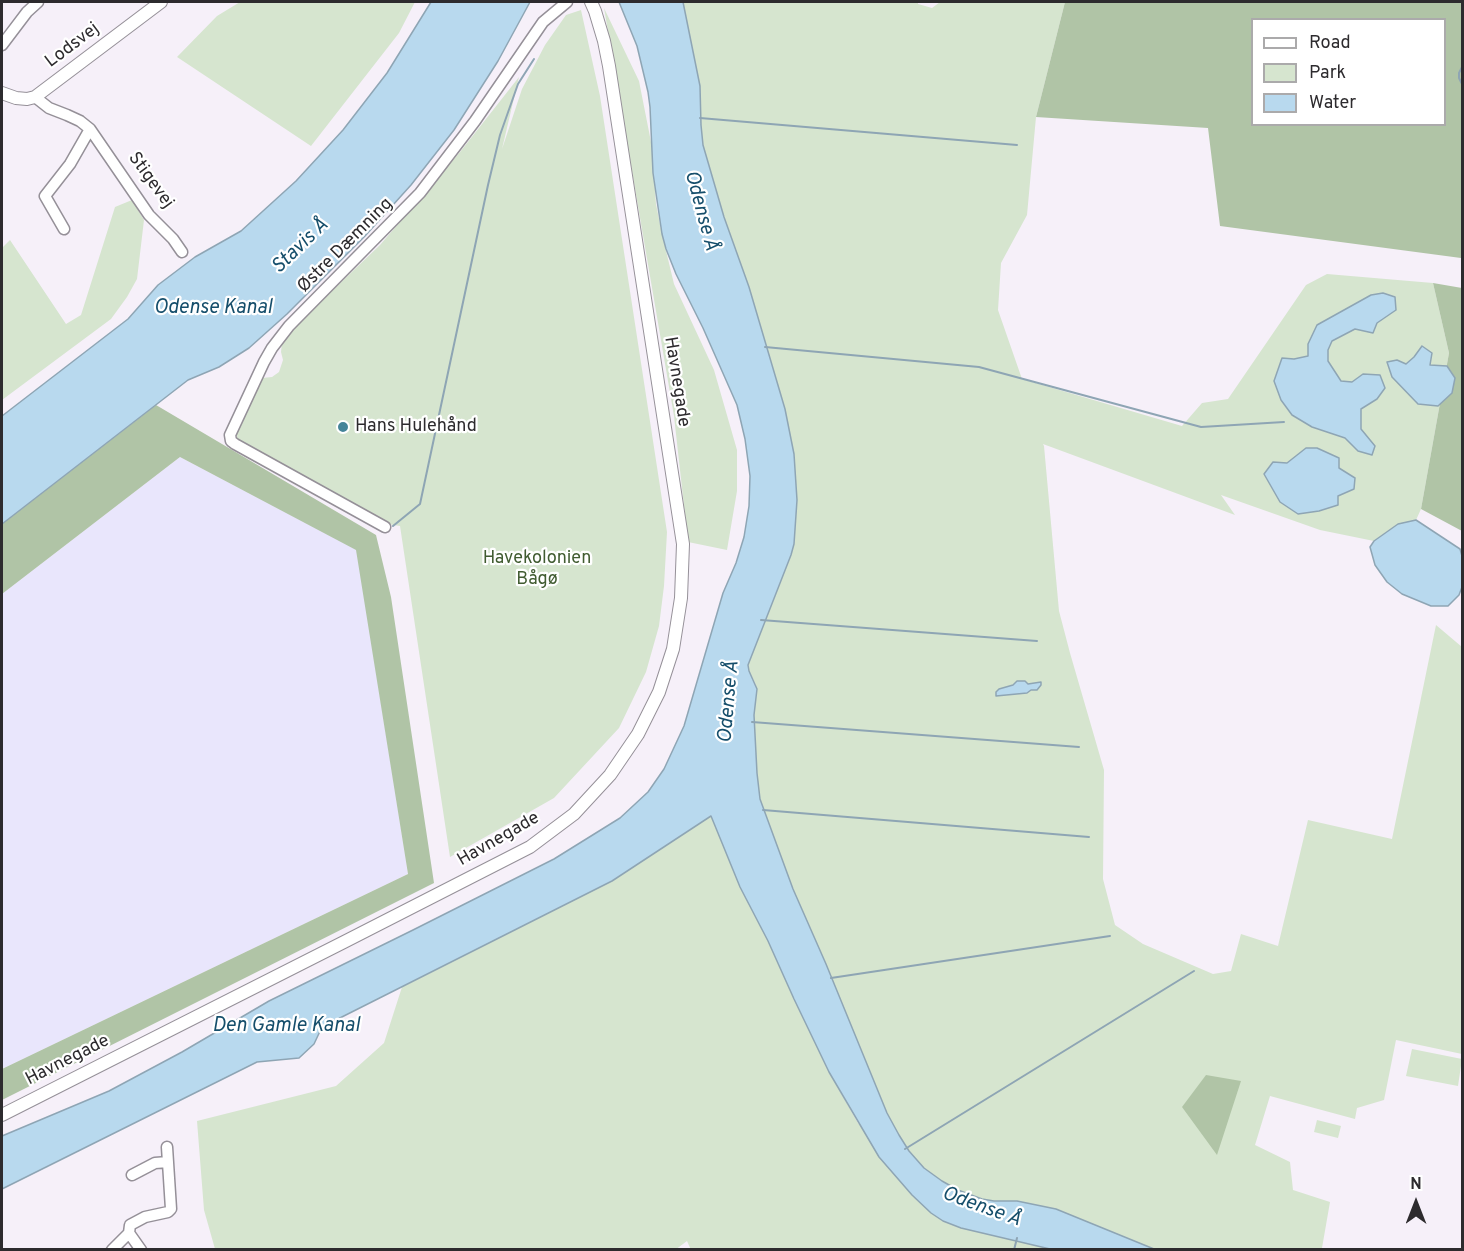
<!DOCTYPE html>
<meta charset="utf-8">
<style>
body{margin:0}
#map{position:relative;width:1464px;height:1251px;overflow:hidden;background:#f6f0f9;font-family:Overpass,sans-serif}
canvas{display:block}
.frame{position:absolute;inset:0;border:3px solid #2d2b2e;pointer-events:none}
.legend{position:absolute;left:1251px;top:18px;width:195px;height:108px;box-sizing:border-box;background:#fff;border:2px solid #abaaab;margin:0;padding:8px 10px;list-style:none;font-size:18px;color:#2d2b2e}
.legend li{display:flex;align-items:center;gap:12px;height:30px}
.legend b{width:30px;border:2px solid #abaaab}
.north{position:absolute;left:1386px;top:1173px;width:60px;height:60px;-webkit-text-stroke:4px #fff;paint-order:stroke;rotate:0deg;font-size:16px;font-weight:700;line-height:24px;text-align:center;color:#2d2b2e}
.north::after{content:'';display:block;margin:auto;width:21px;height:27px;background:#2d2b2e;clip-path:polygon(50% 0,100% 100%,50% 72%,0 100%)}
</style>
<div id="map">
<canvas width="1464" height="1251"></canvas>
<div class="frame"></div>
<ul class="legend">
<li><b style="height:8px;background:#fff"></b>Road</li>
<li><b style="height:16px;background:#d6e5cf"></b>Park</li>
<li><b style="height:16px;background:#b8d9ee"></b>Water</li>
</ul>
<div class="north">N</div>
</div>
<script>
const context = document.querySelector('canvas').getContext('2d');
context.lineJoin = 'round';
function paint(path, color) {
  context.fillStyle = color;
  context.fill(path, 'evenodd');
}
function toPath(rows) {
  const path = new Path2D();
  for (const r of rows) {
    path.moveTo(r[0], r[1]);
    for (let i = 2; i < r.length; i += 2) path.lineTo(r[i], r[i + 1]);
  }
  return path;
}
function stroke(path, color, width, dash) {
  context.strokeStyle = color;
  context.lineWidth = width;
  context.lineCap = dash ? 'butt' : 'round';
  context.setLineDash(dash || []);
  context.stroke(path);
}
function write(font, color, halo, rows, align = 'center') {
  context.font = font + ' Overpass,sans-serif';
  context.lineWidth = 4.5;
  context.setLineDash([]);
  context.textBaseline = 'middle';
  context.strokeStyle = halo;
  context.fillStyle = color;
  for (const [text, x, y, turn = 0] of rows) {
    context.save();
    context.translate(x, y);
    context.rotate((+turn || 0) * Math.PI / 180);
    context.textAlign = isNaN(turn) ? turn : align;
    if (halo) context.strokeText(text, 0, 0);
    context.fillText(text, 0, 0);
    context.restore();
  }
}
paint(toPath([
 [180,457,357,550,408,874,2,1069,2,594]
]), '#e9e6fc');
paint(toPath([
 [240,2,415,2,399,33,311,146,177,57,217,16],
 [683,2,918,2,918,4,932,8,940,2,1065,2,1036,117,1027,215,1001,263,998,310,1022,379,1182,426,1202,403,1228,399,1306,285,1327,274,1433,283,1449,353,1421,509,1416,520,1398,524,1374,541,1320,530,1221,495,1235,515,1043,444,1044,446,1059,611,1070,653,1104,770,1103,879,1115,925,1143,944,1213,974,1231,971,1241,934,1278,946,1308,820,1392,839,1436,625,1462,647,1462,1054,1396,1040,1384,1100,1357,1108,1355,1119,1270,1096,1255,1145,1290,1162,1293,1190,1330,1202,1322,1248,1325,1249,1154,1249,1056,1209,1017,1201,994,1201,982,1199,958,1190,942,1181,924,1168,909,1151,899,1135,887,1113,826,964,793,889,760,799,757,773,754,715,756,685,749,671,748,665,791,555,785,409,749,287,724,217,703,145,701,125,700,86],
 [604,8,639,81,652,147,656,204,662,234,674,284,714,370,737,450,737,491,727,550,688,542,674,416],
 [581,10,600,96,667,532,664,586,659,626,646,672,619,728,554,798,450,857,400,526,387,524,242,442,237,438,236,433,247,407,262,378,272,377,279,372,283,360,281,352,282,342,290,331,380,245,460,152,519,77,502,149,522,89,545,45,566,15],
 [132,200,144,220,137,279,127,297,111,319,2,400,2,248,10,240,66,324,81,315,115,207],
 [711,815,740,887,768,941,794,999,829,1072,858,1123,961,1228,1050,1249,691,1250,687,1241,675,1250,215,1249,204,1210,197,1121,336,1086,384,1043,402,987,612,881],
 [1412,1049,1462,1059,1458,1086,1406,1076],
 [1317,1120,1341,1126,1338,1138,1314,1132]
]), '#d6e5cf');
paint(toPath([
 [1065,2,1462,2,1462,261,1461,258,1220,226,1208,128,1036,117],
 [1252,20,1444,20,1444,124,1252,124],
 [1433,283,1462,288,1462,531,1421,509,1449,353],
 [156,405,376,535,391,597,434,883,2,1100,2,1069,408,874,356,550,180,457,2,594,2,524],
 [1206,1075,1241,1081,1217,1155,1182,1107]
]), '#b0c4a6');
const water = toPath([
 [431,2,530,2,498,61,454,130,411,185,365,236,287,314,249,348,219,367,188,380,2,524,2,416,128,319,158,285,195,257,241,231,296,181,343,130,387,73,431,2],
 [619,2,683,2,700,86,701,125,703,145,724,217,749,287,785,409,794,454,797,500,794,544,791,555,748,665,749,671,757,689,754,715,757,773,760,799,793,889,826,964,887,1113,899,1135,909,1151,924,1168,942,1181,958,1190,982,1199,994,1201,1017,1201,1056,1209,1154,1249,1050,1249,961,1228,943,1221,931,1213,912,1195,879,1157,829,1072,794,999,768,941,740,887,711,816,612,881,322,1027,314,1044,299,1058,257,1062,2,1189,2,1136,109,1091,182,1052,269,1001,413,930,554,859,620,818,648,792,664,769,684,726,723,593,736,563,744,537,749,506,750,476,745,439,737,405,703,328,676,274,666,249,662,234,653,173,650,107,648,92,637,46,619,2],
 [1383,293,1395,297,1396,310,1377,323,1373,333,1355,329,1332,341,1328,350,1328,361,1341,381,1352,382,1363,374,1380,375,1385,388,1377,399,1361,409,1361,429,1375,446,1372,455,1358,451,1345,438,1312,427,1292,415,1281,400,1274,381,1282,358,1294,359,1308,356,1308,344,1317,325,1371,295,1383,293],
 [1422,346,1432,353,1430,365,1447,366,1455,378,1452,393,1438,406,1418,404,1392,377,1387,362,1397,360,1406,364,1414,357,1422,346],
 [1306,448,1317,448,1339,458,1339,468,1355,478,1354,489,1338,496,1338,505,1319,511,1298,514,1280,502,1264,474,1273,462,1287,463,1306,448],
 [1416,520,1460,549,1462,556,1462,587,1459,595,1448,606,1431,606,1402,594,1387,582,1375,565,1370,547,1374,541,1398,524,1416,520],
 [1017,681,1025,681,1028,684,1041,682,1041,685,1037,690,1031,690,1027,693,996,696,996,692,999,689,1013,685,1017,681]
]);
paint(water, '#b8d9ee');
stroke(water, '#8ea5b4', 1.5);
stroke(toPath([
 [1462,67,1459,73,1459,78,1462,84],
 [700,118,1017,145],
 [765,347,979,367,1201,427,1284,422],
 [393,526,420,504,488,185,500,135,518,84,534,59],
 [761,620,1037,641],
 [752,722,1079,747],
 [763,810,1089,837],
 [831,978,1110,936],
 [905,1149,1194,971],
 [1014,1250,1017,1238]
]), '#8ea5b4', 2);
const minor = toPath([
 [2,45,27,12,38,2],
 [35,97,49,108,67,115,80,121,90,129,149,215,173,239,182,252],
 [64,229,45,196,70,164,90,129],
 [385,527,235,444,231,441,230,435,264,362,272,348,289,326,420,193,475,121,543,22,567,2],
 [132,1175,155,1163,168,1162],
 [129,1233,141,1250],
 [112,1250,129,1233,130,1225,145,1217,168,1212,171,1209,167,1147]
]);
const tertiary = toPath([
 [2,93,16,98,27,99,35,97,161,2],
 [2,1115,344,942,530,847,574,814,610,775,638,734,659,692,673,649,681,598,683,544,609,66,604,41,595,11,591,2]
]);
stroke(minor, '#959098', 13);
stroke(tertiary, '#959098', 14);
stroke(minor, '#fff', 10);
stroke(tertiary, '#fff', 12);
for (const [x, y, r, color] of [
 [343,427,6,"#458499"]
]) {
  const dot = new Path2D();
  dot.arc(x, y, r, 0, 2 * Math.PI);
  context.fillStyle = color;
  context.fill(dot);
  stroke(dot, '#fff', 2);
}
write('18px', '#2d2b2e', '#fff', [
 ["Lodsvej",73,46,-37],
 ["Stigevej",150,181,54],
 ["Østre Dæmning",346,246,-45],
 ["Havnegade",676,382,81],
 ["Havnegade",499,840,-30],
 ["Havnegade",68,1061,-27]
]);
write('18px', '#2d2b2e', '#fff', [
 ["Hans Hulehånd",355,427]
], 'left');
write('18px', '#415c31', '#fff', [
 ["Havekolonien",537,559],
 ["Bågø",537,580]
]);
write('italic 20px', '#154e6b', '#fff', [
 ["Odense Å",700,211,75],
 ["Stavis Å",301,247,-44],
 ["Odense Kanal",213,309],
 ["Odense Å",730,702,-85],
 ["Den Gamle Kanal",286,1027],
 ["Odense Å",981,1208,20]
]);
</script>
